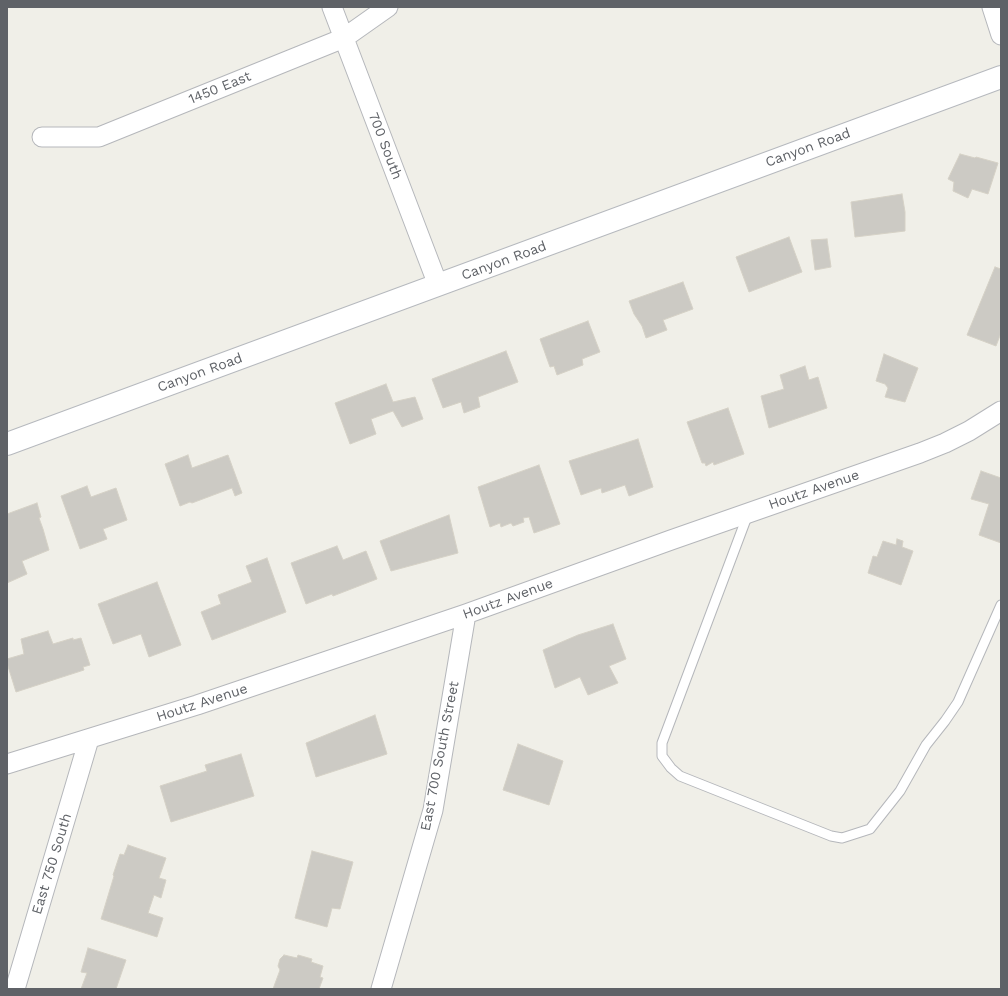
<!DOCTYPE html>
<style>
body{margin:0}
#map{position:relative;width:1008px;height:996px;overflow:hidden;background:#f0efe8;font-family:"Work Sans",sans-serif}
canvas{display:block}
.frame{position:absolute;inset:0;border:8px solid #5f6267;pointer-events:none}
</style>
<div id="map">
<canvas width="1008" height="996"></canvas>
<div class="frame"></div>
</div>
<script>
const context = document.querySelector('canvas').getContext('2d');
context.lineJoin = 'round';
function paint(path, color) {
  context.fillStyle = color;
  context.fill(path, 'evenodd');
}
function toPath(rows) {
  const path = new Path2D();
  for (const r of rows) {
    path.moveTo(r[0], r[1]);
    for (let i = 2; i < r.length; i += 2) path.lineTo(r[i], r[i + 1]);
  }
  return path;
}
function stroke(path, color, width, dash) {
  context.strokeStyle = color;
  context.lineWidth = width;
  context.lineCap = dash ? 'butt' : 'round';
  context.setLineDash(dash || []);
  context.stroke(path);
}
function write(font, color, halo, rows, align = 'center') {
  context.font = font + ' "Work Sans",sans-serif';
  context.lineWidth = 3;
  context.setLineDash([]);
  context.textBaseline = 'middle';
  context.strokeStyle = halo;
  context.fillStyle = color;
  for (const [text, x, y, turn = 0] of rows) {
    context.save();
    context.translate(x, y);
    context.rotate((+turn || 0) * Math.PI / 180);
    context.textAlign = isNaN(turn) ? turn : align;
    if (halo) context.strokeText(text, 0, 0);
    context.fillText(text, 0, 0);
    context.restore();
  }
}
const building = toPath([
 [960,154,975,158,976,157,998,163,988,194,972,189,968,198,953,191,954,182,948,179,960,154],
 [902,194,905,212,905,231,855,237,851,202,902,194],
 [789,237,802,272,749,292,736,257,789,237],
 [827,239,831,267,815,270,811,240,827,239],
 [995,267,1001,269,1001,333,996,346,967,335,995,267],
 [683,282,693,309,663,320,667,330,646,338,642,326,634,314,629,301,683,282],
 [588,321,600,352,582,359,583,365,557,375,554,366,550,367,540,339,588,321],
 [506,351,518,382,478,397,480,407,464,413,461,402,443,408,432,379,506,351],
 [884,354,918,368,905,402,885,397,888,388,885,384,876,381,884,354],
 [805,366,809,380,818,377,827,408,769,428,761,396,784,389,780,375,805,366],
 [386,384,393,402,415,397,423,419,402,427,393,411,371,419,376,434,350,444,335,403,386,384],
 [728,408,744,454,714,465,713,462,706,466,705,463,702,463,687,422,728,408],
 [638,439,653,487,629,496,625,485,602,493,601,488,581,495,569,461,638,439],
 [188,455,192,468,228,455,242,493,235,496,232,488,192,503,190,502,180,506,165,464,188,455],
 [539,465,560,524,534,533,529,517,523,518,524,522,513,526,511,523,501,527,500,523,490,527,478,487,539,465],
 [981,471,1001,478,1001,543,979,535,989,504,971,499,981,471],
 [87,486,91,497,116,488,127,520,103,529,107,539,80,549,61,496,87,486],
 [37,503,41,517,39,518,43,529,49,550,22,561,27,574,7,583,7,514,37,503],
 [449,515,458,553,391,571,380,541,449,515],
 [897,539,903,541,902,547,913,551,901,585,868,573,873,556,877,557,883,541,896,545,897,539],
 [337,546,343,560,366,551,377,579,333,596,332,594,306,604,291,563,337,546],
 [267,558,286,612,212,640,201,612,221,604,218,595,252,582,246,566,267,558],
 [157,582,181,645,149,657,141,634,113,644,98,604,157,582],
 [613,624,626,659,609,666,618,683,588,695,580,677,555,688,543,650,578,635,613,624],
 [48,631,53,644,73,638,73,640,81,638,90,665,83,667,84,670,16,692,7,663,7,659,24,654,21,639,48,631],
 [375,715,387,754,316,777,306,743,375,715],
 [518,744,563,761,549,805,503,790,518,744],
 [241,754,254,796,171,822,160,786,207,771,205,765,241,754],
 [128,845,166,858,159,878,166,880,161,898,154,895,148,913,163,918,157,937,101,919,114,876,113,875,120,854,124,855,128,845],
 [312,851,353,862,340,909,332,908,327,927,295,918,312,851],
 [88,948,126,960,116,989,81,989,87,973,81,972,88,948],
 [284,955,297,958,298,955,312,959,311,962,323,966,320,977,323,978,319,989,273,989,280,970,278,966,280,959,284,955]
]);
paint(building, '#cccac4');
stroke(building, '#d5d1c6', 1);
const service = toPath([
 [748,514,662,743,662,756,671,768,680,776,831,836,842,838,870,829,900,791,926,745,945,721,958,702,1001,605]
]);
const minor = toPath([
 [332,7,438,285],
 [992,7,1001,35],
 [42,137,99,137,344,38,388,7],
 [7,764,197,705,466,614,671,540,920,453,945,443,969,431,1001,411],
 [15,989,89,739],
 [381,989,433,810,466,614]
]);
const secondary = toPath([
 [7,444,1001,77]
]);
stroke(service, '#b5b7bb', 11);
stroke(minor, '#b5b7bb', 21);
stroke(secondary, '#b6b9be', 24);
stroke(service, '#fff', 9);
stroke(minor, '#fff', 19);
stroke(secondary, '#fff', 22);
write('14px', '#5f6267', '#fff', [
 ["1450 East",220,88,-22],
 ["700 South",385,146,69],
 ["Canyon Road",808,148,-20],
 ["Canyon Road",504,261,-20],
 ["Canyon Road",200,373,-20],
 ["Houtz Avenue",814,490,-19],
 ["Houtz Avenue",508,599,-20],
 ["Houtz Avenue",202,703,-18],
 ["East 700 South Street",440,756,-79],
 ["East 750 South",52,864,-73]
]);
</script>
